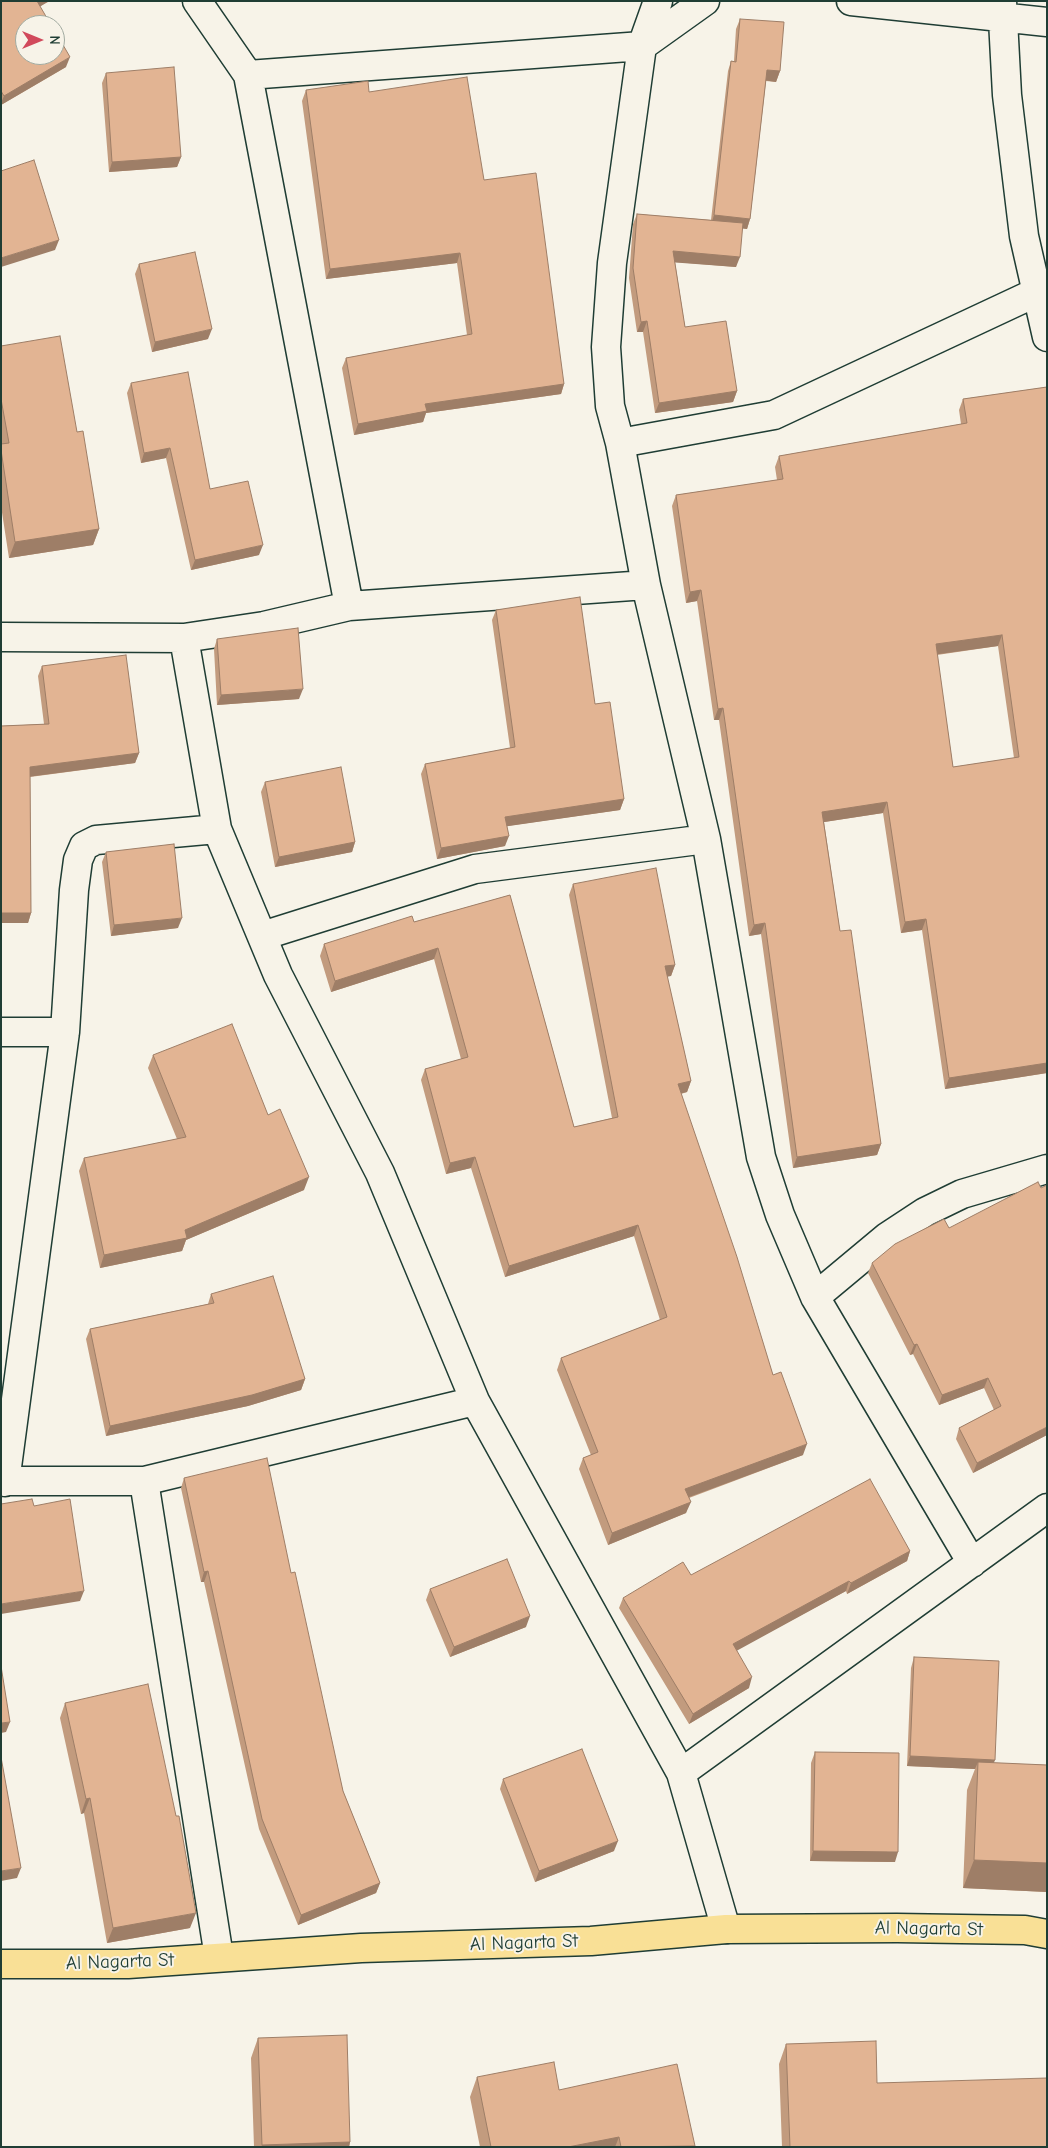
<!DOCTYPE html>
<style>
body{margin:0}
#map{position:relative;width:1048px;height:2148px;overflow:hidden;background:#f7f3e8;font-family:"Comic Neue",sans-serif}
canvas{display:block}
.frame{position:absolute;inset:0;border:2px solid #1f3d34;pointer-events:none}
.north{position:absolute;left:15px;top:15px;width:50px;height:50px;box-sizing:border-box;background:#f7f3e8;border:1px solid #a1aaa0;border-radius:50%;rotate:90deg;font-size:14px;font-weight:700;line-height:20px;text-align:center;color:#1f3d34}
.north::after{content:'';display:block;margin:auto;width:18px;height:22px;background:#d1495b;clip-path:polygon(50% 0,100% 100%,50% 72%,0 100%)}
</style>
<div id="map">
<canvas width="1048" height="2148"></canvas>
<div class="frame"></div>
<div class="north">N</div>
</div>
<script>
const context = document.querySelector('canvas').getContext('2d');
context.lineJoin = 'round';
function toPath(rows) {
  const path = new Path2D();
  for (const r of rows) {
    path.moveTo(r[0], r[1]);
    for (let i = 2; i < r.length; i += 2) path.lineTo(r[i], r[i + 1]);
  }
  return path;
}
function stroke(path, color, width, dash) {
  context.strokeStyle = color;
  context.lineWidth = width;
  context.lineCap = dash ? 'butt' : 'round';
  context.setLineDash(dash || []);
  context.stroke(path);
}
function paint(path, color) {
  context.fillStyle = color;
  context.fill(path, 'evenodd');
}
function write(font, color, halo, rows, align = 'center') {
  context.font = font + ' "Comic Neue",sans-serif';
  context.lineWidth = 4;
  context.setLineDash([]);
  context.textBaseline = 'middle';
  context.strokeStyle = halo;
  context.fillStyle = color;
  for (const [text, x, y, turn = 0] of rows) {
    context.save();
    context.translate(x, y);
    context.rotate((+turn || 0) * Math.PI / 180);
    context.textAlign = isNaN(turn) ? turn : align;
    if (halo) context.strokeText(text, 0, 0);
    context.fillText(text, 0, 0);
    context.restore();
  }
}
const minor = toPath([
 [197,1,248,75,349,606],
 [658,1,642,46,612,263,606,347,610,406,620,443,646,585,706,839,761,1157,780,1215,815,1297,972,1563],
 [851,1,1047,22],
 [1002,1,1007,95,1024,236,1047,337],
 [248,75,642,46,705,1],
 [620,443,774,415,1037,292,1047,293],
 [1,637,184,638,264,626,349,606,646,585],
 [184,638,217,829,278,975,380,1173,475,1401,681,1773,726,1929],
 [262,936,475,869,706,839],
 [1,1032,65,1032],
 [815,1297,887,1237,925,1212,962,1194,1047,1169],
 [1,1481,144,1481,475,1401],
 [144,1481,219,1957],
 [5,1482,65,1032,74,890,78,860,84,846,96,840,217,829],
 [681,1773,1047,1508]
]);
const primary = toPath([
 [1,1964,128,1964,361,1948,591,1941,726,1929,897,1928,1025,1930,1047,1934]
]);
stroke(minor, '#1f3d34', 31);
stroke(primary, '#1f3d34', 31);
stroke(minor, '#f7f3e8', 28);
stroke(primary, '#f9e096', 28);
paint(toPath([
 [1,1,48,2,40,6,66,67,1,105],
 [740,19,780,71,776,82,766,81,750,219,747,229,742,228,736,267,675,262,685,327,737,391,733,402,655,413,643,332,637,332,629,278,633,224,637,214,711,220,728,71,731,61,734,61,736,29],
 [106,73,181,157,177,167,109,172,102,83],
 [306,90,369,92,484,180,564,384,561,394,426,413,423,422,354,435,342,368,346,358,467,335,457,263,326,279,302,101],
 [139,264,208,339,152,352,135,274],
 [1,346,77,432,99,529,93,545,9,558,1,506],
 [131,383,210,489,259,555,191,570,166,458,141,463,127,393],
 [1047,387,1047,1073,945,1089,922,930,901,933,883,813,824,822,840,931,881,1144,877,1155,793,1168,761,934,749,936,719,720,714,720,697,601,686,603,672,506,676,495,777,480,775,467,779,456,961,424,959,410,963,399],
 [998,646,1014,758,953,767,937,655],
 [496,610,595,704,624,799,620,810,507,826,505,846,437,859,421,774,425,764,510,748,492,620],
 [217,639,299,699,217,705,214,649],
 [42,666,139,753,135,763,30,777,31,913,28,923,1,923,1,726,44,724,38,676],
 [265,782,355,842,352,852,275,867,261,792],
 [106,852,178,928,111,936,102,862],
 [573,884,675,965,671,976,667,976,691,1081,687,1092,681,1094,773,1375,803,1455,689,1498,686,1513,608,1545,579,1469,583,1458,591,1455,557,1370,561,1358,660,1320,634,1236,505,1277,471,1168,446,1174,421,1080,425,1069,461,1059,434,959,331,992,320,956,324,944,414,922,510,895,574,1127,612,1118,569,895],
 [153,1055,268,1115,304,1190,186,1240,182,1251,100,1268,79,1171,84,1158,177,1139,148,1068],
 [872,1263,1047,1435,973,1473,956,1439,959,1428,994,1410,984,1388,939,1405,913,1354,910,1355,868,1273],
 [211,1294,305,1379,301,1390,248,1406,106,1436,86,1339,90,1329,208,1304],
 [184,1478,291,1573,343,1791,380,1883,376,1893,298,1925,259,1829,204,1582,201,1582,181,1488],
 [910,1551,907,1561,847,1594,846,1591,736,1650,749,1688,689,1724,619,1608,623,1598,691,1575],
 [430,1589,526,1627,450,1657,426,1600],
 [914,1657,994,1763,1047,1765,1047,1892,963,1888,967,1790,975,1769,907,1766,911,1668],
 [65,1703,190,1928,107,1943,84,1813,81,1814,60,1718],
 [815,1752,895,1862,810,1861,811,1763],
 [503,1779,614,1851,535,1882,500,1789],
 [258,2038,350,2142,349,2147,254,2147,251,2058],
 [786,2044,877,2083,1047,2147,782,2147,779,2064],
 [477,2077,559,2090,695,2147,480,2147,470,2097]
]), '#c29b7e');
paint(toPath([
 [37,1,49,1,33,11],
 [70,57,66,67,1,105,1,103,4,96],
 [767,70,780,71,776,82,763,80],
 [181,157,177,167,109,172,112,162],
 [714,215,750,219,747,229,711,225],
 [59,240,55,250,1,267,1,258],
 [673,251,740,257,736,267,669,262],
 [460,253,457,263,326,279,330,269],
 [647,321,643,332,637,332,641,322],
 [212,329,208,339,152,352,155,342],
 [564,384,561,394,426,413,423,422,354,435,358,424,425,404],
 [737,391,733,402,655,413,659,403],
 [170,448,166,458,141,463,144,453],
 [99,529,93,545,9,558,15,542],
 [263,545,259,555,191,570,195,560],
 [701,590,697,601,686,603,690,592],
 [1002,635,998,646,932,655,936,644],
 [303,689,299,699,217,705,221,695],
 [723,708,719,720,714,720,718,709],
 [139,753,135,763,27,777,30,767],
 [624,799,620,810,502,827,505,817],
 [887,802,883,813,818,823,822,812],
 [509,836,505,846,437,859,441,848],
 [355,842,352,852,275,867,279,857],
 [1,913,31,913,28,923,1,923],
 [182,918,178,928,111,936,114,925],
 [926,919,922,930,901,933,905,922],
 [765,923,761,934,749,936,754,925],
 [438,948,434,959,331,992,335,981],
 [675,965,671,976,661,978,665,966],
 [1047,1063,1047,1073,945,1089,949,1078],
 [691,1081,687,1092,674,1095,678,1084],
 [881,1144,877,1155,793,1168,797,1157],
 [475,1157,471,1168,446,1174,450,1163],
 [309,1177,304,1190,186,1240,182,1251,100,1268,104,1255,185,1230],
 [638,1225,634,1236,505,1277,509,1266],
 [917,1344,913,1354,910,1355,914,1345],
 [988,1378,984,1388,939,1405,942,1395],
 [305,1379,301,1390,248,1406,106,1436,110,1426],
 [1047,1427,1047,1435,973,1473,977,1463],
 [807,1444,803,1455,681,1500,685,1489],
 [691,1502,686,1513,608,1545,612,1533],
 [910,1551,907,1561,847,1594,851,1583],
 [208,1571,204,1582,201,1582,204,1572],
 [849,1581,846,1591,729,1655,733,1644],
 [84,1591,80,1601,1,1614,1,1604],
 [530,1616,526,1627,450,1657,454,1647],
 [752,1677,749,1688,689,1724,693,1714],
 [10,1722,6,1732,1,1733,1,1723],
 [910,1756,995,1760,991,1770,978,1762,975,1769,907,1766],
 [90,1798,84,1813,81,1814,86,1799],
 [618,1841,614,1851,535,1882,539,1871],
 [813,1851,898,1852,895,1862,810,1861],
 [974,1860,1047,1863,1047,1892,963,1888],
 [21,1868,17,1878,1,1881,1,1871],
 [380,1883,376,1893,298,1925,301,1915],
 [196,1913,190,1928,107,1943,113,1928],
 [619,2137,615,2147,568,2147],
 [350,2142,349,2147,261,2147,262,2145]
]), '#9e7e67');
const building = toPath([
 [1,1,37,1,51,25,25,25,25,55,55,55,55,31,70,57,4,96,1,91,1,1],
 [740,19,784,22,780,71,767,70,750,219,714,215,731,61,736,62,740,19],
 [174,67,181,157,112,162,106,73,174,67],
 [467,77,484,180,536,173,564,384,425,404,427,411,358,424,346,358,472,334,460,253,330,269,306,90,368,81,369,92,467,77],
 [34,160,59,240,1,258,1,171,34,160],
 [637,214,743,223,740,257,673,251,685,327,726,321,737,391,659,403,647,321,641,322,633,268,637,214],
 [195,252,212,329,155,342,139,264,195,252],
 [60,336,77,432,83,431,99,529,15,542,1,450,1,444,9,443,1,399,1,346,60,336],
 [188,372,210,489,248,481,263,545,195,560,170,448,144,453,131,383,188,372],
 [1047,387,1047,1063,949,1078,926,919,905,922,887,802,822,812,840,931,851,930,881,1144,797,1157,765,923,754,925,723,708,718,709,701,590,690,592,676,495,783,479,779,456,967,423,963,399,1047,387],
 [1002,635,1019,757,953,767,936,644,1002,635],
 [580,597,595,704,610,702,624,799,505,817,509,836,441,848,425,764,515,747,496,610,580,597],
 [298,628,303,689,221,695,217,639,298,628],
 [126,655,139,753,30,767,31,913,1,913,1,726,49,724,42,666,126,655],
 [341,767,355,842,279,857,265,782,341,767],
 [174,844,182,918,114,925,106,852,174,844],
 [656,868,675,965,665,966,691,1081,678,1084,737,1257,773,1375,781,1372,807,1444,685,1489,691,1502,612,1533,583,1458,598,1452,561,1358,667,1317,638,1225,509,1266,475,1157,450,1163,425,1069,468,1057,438,948,335,981,324,944,412,916,414,922,510,895,574,1127,618,1117,573,884,656,868],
 [232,1024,268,1115,280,1109,309,1177,185,1230,187,1238,104,1255,84,1158,186,1137,153,1055,232,1024],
 [1038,1182,1041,1188,1047,1185,1047,1427,977,1463,959,1428,1001,1406,988,1378,942,1395,917,1344,914,1345,872,1263,895,1244,944,1219,949,1228,1038,1182],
 [273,1276,305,1379,252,1395,110,1426,90,1329,214,1303,211,1294,273,1276],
 [267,1458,291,1573,295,1572,343,1791,380,1883,301,1915,262,1819,208,1571,204,1572,184,1478,267,1458],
 [870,1479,910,1551,851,1583,849,1581,733,1644,752,1677,693,1714,623,1598,683,1562,691,1575,870,1479],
 [32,1499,34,1506,70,1499,84,1591,1,1604,1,1504,32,1499],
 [507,1559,530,1616,454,1647,430,1589,507,1559],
 [914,1657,999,1661,995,1760,910,1756,914,1657],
 [1,1666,10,1722,1,1723,1,1666],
 [148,1684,176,1816,179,1816,196,1913,113,1928,90,1798,86,1799,65,1703,148,1684],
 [582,1749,618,1841,539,1871,503,1779,582,1749],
 [815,1752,899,1753,898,1852,813,1851,815,1752],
 [1,1757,21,1868,1,1871,1,1757],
 [978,1762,1047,1765,1047,1863,974,1860,978,1762],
 [347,2035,350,2142,262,2145,258,2038,347,2035],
 [876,2041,877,2083,1047,2078,1047,2147,790,2147,786,2044,876,2041],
 [554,2062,559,2090,677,2064,695,2146,621,2147,619,2137,568,2147,491,2147,477,2077,554,2062]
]);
paint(building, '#e2b493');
stroke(building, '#9e7e67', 1);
write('19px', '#1f3d34', '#f7f3e8', [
 ["Al Nagarta St",929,1929,1],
 ["Al Nagarta St",524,1943,-2],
 ["Al Nagarta St",120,1962,-2]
]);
</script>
